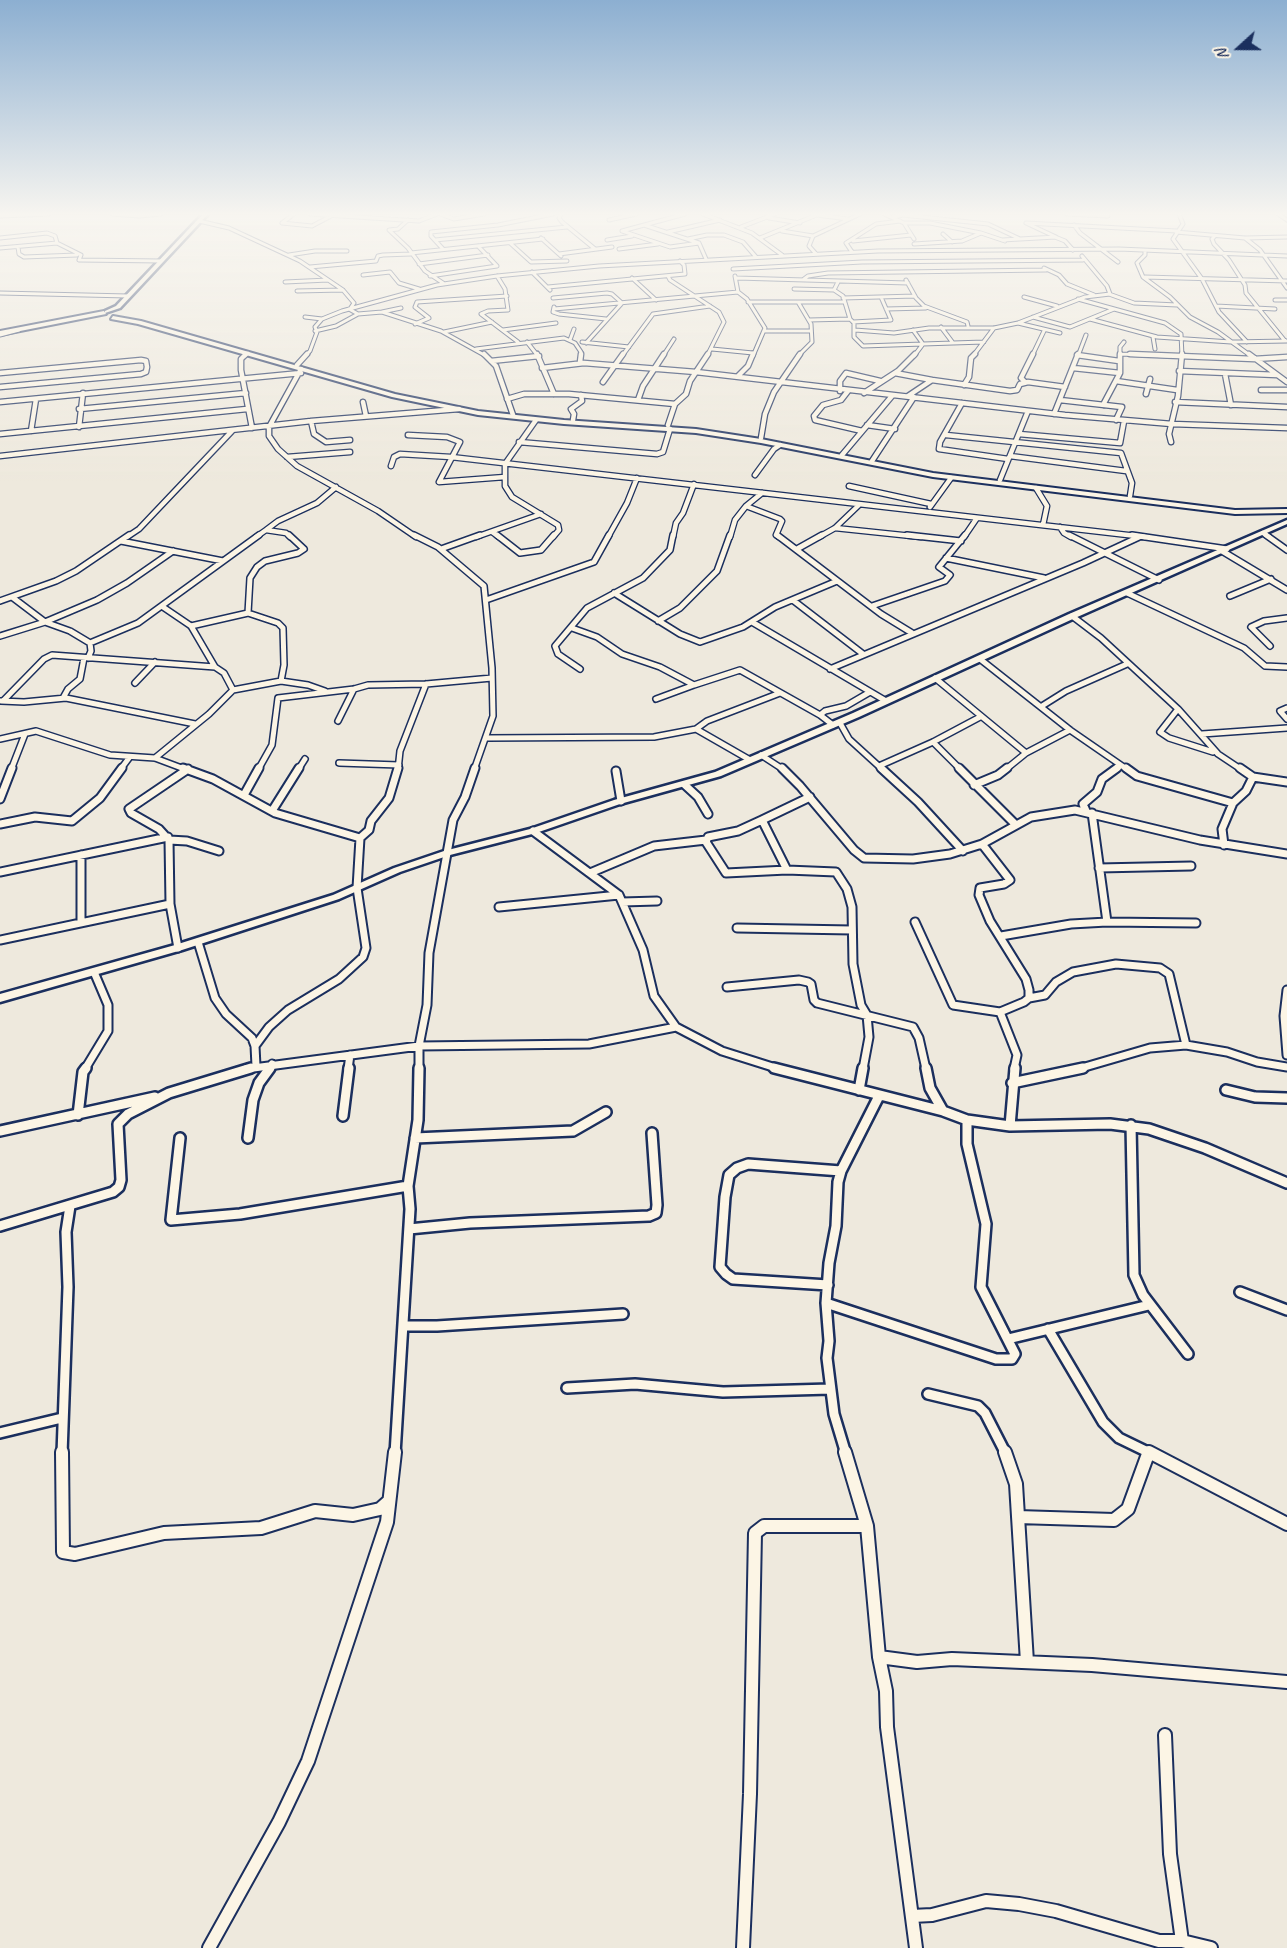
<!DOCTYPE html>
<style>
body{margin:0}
#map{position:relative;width:1287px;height:1948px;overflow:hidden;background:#eee9dd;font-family:Caveat,sans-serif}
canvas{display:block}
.north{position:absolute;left:1209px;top:18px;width:60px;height:60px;-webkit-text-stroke:4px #fcf5e5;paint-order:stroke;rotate:249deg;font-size:16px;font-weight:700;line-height:24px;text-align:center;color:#1b2f5e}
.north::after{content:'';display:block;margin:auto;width:21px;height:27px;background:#1b2f5e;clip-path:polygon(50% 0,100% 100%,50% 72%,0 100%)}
</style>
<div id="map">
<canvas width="1287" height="1948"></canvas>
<div class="north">N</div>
</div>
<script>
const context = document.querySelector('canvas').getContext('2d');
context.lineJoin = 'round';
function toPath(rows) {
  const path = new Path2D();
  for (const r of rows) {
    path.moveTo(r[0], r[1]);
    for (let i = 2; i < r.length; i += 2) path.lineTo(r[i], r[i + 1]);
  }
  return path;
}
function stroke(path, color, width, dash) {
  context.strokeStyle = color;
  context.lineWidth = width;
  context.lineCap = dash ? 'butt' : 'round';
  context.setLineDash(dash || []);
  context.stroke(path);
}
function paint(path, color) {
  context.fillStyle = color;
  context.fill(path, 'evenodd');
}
const streetFar5 = toPath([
 [112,214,139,216,161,214],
 [310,214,419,221,437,214],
 [440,214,454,219,484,214],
 [561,214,559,218,562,222,595,249],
 [685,214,622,231,670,247,699,243],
 [703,214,752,233,782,255],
 [884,214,904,223,914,239],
 [1067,214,1108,216],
 [1179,214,1183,224,1173,239,1202,279,1219,312,1247,342],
 [1278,214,1287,220],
 [817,215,848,219],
 [0,216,49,214],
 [893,217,903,215,988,224,1020,239],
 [769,218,800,223],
 [408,220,398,229,389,230,408,248,425,271,443,283],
 [609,220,636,214],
 [199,221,229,228,300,261,343,290,354,303,350,309],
 [282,223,312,226,331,216],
 [282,223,294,214],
 [904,223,930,223,981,233,1005,241],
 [644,225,699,243,706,259],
 [1074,225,1080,233,1118,262],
 [741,227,775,214],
 [782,231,813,236,860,214],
 [668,232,720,220],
 [1176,232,1245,238,1287,237],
 [943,234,952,242],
 [813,236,809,246,816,254],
 [1055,237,1065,241,1073,250],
 [1214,237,1212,239,1214,244,1229,260,1245,285,1246,293,1285,341],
 [0,238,47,233,55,236,57,243],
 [541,238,561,256],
 [760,238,819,214],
 [1245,238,1260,250,1287,288],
 [688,239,707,235,724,235,743,242,756,257],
 [435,240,567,227],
 [607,240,632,236],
 [1002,240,1056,237,1026,223,1177,231],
 [853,241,911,235],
 [510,243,531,262,567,261],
 [914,244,962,241,981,233],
 [18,247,19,254,24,257,77,255],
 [0,248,57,243,81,255,79,260,161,261],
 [443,249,431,236,431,232,498,225,553,214],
 [619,249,658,244],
 [1145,251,1145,255,1137,263,1143,277,1170,297,1190,317,1218,332,1251,356],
 [852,252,846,243,876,224,900,221],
 [411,253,543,239],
 [559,254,612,247],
 [289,255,315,251,347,251],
 [419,264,488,255],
 [310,267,376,261,378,256,383,255,411,254],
 [1044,268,1059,275,1067,284,1094,295],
 [733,269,862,262,1083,260],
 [532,272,550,290],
 [363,275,390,272,399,283,419,289],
 [430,276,497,266,478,246],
 [497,276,505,289,508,310,488,311,481,314,518,342],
 [668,276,670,280,719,312,724,322,707,356],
 [735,276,738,292,747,299,765,328,753,356],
 [1145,277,1287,281],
 [632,278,656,300],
 [737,278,908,283],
 [804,279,808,276,828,273,1046,270],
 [906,280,916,298,924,306,967,322,968,326],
 [285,282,328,280],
 [838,282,834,290,843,296,850,319,854,323,854,337,863,346,953,343,941,327],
 [548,287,685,274,684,265,680,261],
 [794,289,834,290],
 [297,291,343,290],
 [0,293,128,296],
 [1109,294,1134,303,1177,305],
 [1024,297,1057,306],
 [553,298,607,293,612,294,622,303,586,343],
 [843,298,915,296],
 [1078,299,1165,323,1181,334,1182,356],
 [1275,300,1287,300],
 [748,302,844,302],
 [798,302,811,324,812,342,798,356],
 [1216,306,1275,309],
 [554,307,553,312,559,314,606,319],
 [349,309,358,314,382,312,441,331,486,356],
 [554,309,738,292],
 [886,309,926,308],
 [382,312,401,308],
 [305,317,322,319],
 [1033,317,1070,327,1114,309],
 [1090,319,1157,337,1231,342,1287,341],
 [809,320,850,319],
 [853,322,891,320,881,297],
 [1018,323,1060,333],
 [415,324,429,318,415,307,417,302,507,296],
 [503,330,556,323],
 [855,330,894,333,929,328,994,328,1018,323,1085,297,1110,294,1107,286,1082,256],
 [913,330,923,344,914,356],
 [315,331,336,326,358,314],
 [764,331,811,331],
 [444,332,492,322],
 [0,335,19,330],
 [1153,337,1155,349],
 [570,340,574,329],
 [527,342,538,356],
 [582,342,629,347],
 [953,343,984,342],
 [476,349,564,338,575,343,581,352,581,356],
 [712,349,753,353],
 [1120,354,1170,356],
 [1077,355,1083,356],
 [245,356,248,353],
 [305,356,310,351,317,332,315,327,322,319,342,311,437,285,497,276,599,266,878,251,1119,249,1287,256],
 [622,356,653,314,710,306],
 [663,356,674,339],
 [973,356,994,328],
 [1032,356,1044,331],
 [1078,356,1086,335],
 [1120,356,1120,347,1124,342]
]);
const streetFar4 = toPath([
 [246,354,241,359,241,370,252,428],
 [484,354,496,366,513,415],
 [537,354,554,394],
 [581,354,580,362,582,363],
 [1130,354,1254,359,1287,357],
 [1249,354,1287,382],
 [1077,355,1119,361],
 [491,361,539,356],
 [297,365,307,354],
 [542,368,584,363,696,372,1065,415,1172,424,1287,428],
 [1073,368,1120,373],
 [301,369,269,427,269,436,278,449,297,466,378,511,416,537],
 [1179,371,1277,375],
 [0,373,141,360,146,361,147,367,146,372,141,374,0,387],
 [895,373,932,380],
 [1225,374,1231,405],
 [738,376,748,366,753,354],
 [1116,381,1177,390],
 [603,382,623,354],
 [1025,382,1021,378,1033,354],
 [964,385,969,377,971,358,975,354],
 [1261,390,1287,390],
 [840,391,840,381,846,373,880,381],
 [848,391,841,400,823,405,814,416,815,420,862,431],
 [864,393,898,371,915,354],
 [1146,394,1150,379],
 [908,396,932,380,1010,391,1017,390,1020,384,1028,382,1065,387],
 [507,399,524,394,569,394,675,404],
 [638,400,643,386,664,354],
 [1060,400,1122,407,1116,420],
 [0,402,301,373],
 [363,402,366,416],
 [1175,402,1287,407],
 [962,403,940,442,939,449,1008,459],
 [1103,405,1120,373,1120,354],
 [79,409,246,393],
 [1054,414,1078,354],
 [536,420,505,464,505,486,512,497,558,525,559,530,553,537],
 [573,420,574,414,571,409,582,401,581,395],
 [311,421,314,434,326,442,350,440],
 [668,425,675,404,686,394,690,381,708,354],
 [867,425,895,429],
 [79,427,83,393],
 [31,431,36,399],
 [0,434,247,409],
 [1019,434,1120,443,1124,421],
 [408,435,447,437,460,442,439,482,505,477],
 [946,435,1121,453,1132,483,1130,496],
 [761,438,765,414,774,392,800,354],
 [519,442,657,454,663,452,670,429],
 [1171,442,1169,434,1178,396,1182,354],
 [842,455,892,396],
 [0,456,311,421,459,409],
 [1010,456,1126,471],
 [287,457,350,452],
 [872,461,914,397],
 [391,466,394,457,400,454,451,457,1145,537],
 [755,475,774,449,780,445],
 [1000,480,1028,411],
 [849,486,931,504],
 [1036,488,1047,506,1043,525],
 [746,506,780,519,782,521,776,535,779,537],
 [930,507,951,478],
 [1060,527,1064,533,1071,537],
 [835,528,921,537],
 [492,532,499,537],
 [1263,533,1269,537],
 [127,537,139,529,232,431],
 [256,537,266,530],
 [290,537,286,533,266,530,278,521,317,503,336,487],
 [476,537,541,514],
 [608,537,627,503,637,478],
 [673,537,676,523,683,513,694,484],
 [730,537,735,520,746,506,762,493],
 [819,537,835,528,859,505],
 [964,537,977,518]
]);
const streetFar3 = toPath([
 [414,535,438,547,484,586,492,668,493,716,474,770],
 [497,535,520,553,541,550,554,535],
 [777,535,881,614,912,633],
 [907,535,961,541],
 [1069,535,1159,580],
 [1132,535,1227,549],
 [1266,535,1287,550],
 [121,541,223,561],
 [441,549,480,535],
 [797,549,822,535],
 [1222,551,1287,590],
 [946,558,1044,578],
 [614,593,680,634,700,642,743,627,775,607,837,581],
 [1127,593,1244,648,1265,666,1287,667],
 [1230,596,1271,579],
 [12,597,45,622,70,631,90,643,91,651,88,658],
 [486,600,594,562,609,535],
 [0,601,56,581,76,571,129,535],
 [794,601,863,654],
 [872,606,945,581,950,575,939,567,965,535],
 [163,607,191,626,215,667],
 [1072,616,1101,638,1178,709,1218,754,1242,770],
 [658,621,680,608,717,571,730,535],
 [752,622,886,701],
 [191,626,248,613],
 [572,628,597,637,622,654,660,667,694,685,740,670,820,715,833,725],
 [0,636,45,622,97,600,127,583,173,551],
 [90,643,138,623,259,535],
 [1270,646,1251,627,1264,621,1287,618],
 [980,659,1070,730,1128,770],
 [580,669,558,654,555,646,587,608,643,578,670,550,673,535],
 [830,669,1083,563,1139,537],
 [935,678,1026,753],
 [281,681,284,665,283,628,278,623,248,613,250,578,257,567,265,561,298,553,304,549,289,535],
 [135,683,155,662],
 [63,698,68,689,80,679,84,658],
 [656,699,694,685],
 [1,701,24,702,66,698,195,724],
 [3,701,44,659,52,655,215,667,224,673,233,690],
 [1042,706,1066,691,1127,664],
 [1287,708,1280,711,1287,719],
 [1178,709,1160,732,1169,738,1213,752],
 [820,715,825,711,846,706,870,692],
 [338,721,354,689],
 [840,723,849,739,883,770],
 [696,729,750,760],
 [1202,734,1287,728],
 [487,738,654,737,696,729,707,721,780,693],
 [0,739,36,731,110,755,155,758,187,770],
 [933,742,961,770],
 [761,755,784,770],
 [155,758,209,714,233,690,281,681,308,685,325,691],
 [339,763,399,765],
 [879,766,933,742,980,717],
 [11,770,25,734],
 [120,770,129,758],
 [258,770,272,745,278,698,354,689,368,685,426,684,492,678],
 [298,770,305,759],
 [398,770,400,751,426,684],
 [1005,770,1026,753,1070,730],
 [1115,770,1120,766]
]);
const streetFar2 = toPath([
 [183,768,213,779,275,813,360,838,357,888,366,948,363,957,339,979,288,1010,269,1027,255,1046],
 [782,768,800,786,854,850,864,858,913,859,950,854,982,844,1031,817,1075,810,1200,840,1287,854],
 [881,768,918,802,963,851],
 [959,768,1015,824],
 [1126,768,1137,776,1233,803],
 [1240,768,1253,777,1287,782],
 [616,771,621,801],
 [685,785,698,797,708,814],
 [974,785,998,775,1007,768],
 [244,795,259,768],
 [810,797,762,820,787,870,836,872,847,889,852,907,853,964,861,1005,867,1015,869,1037,863,1069],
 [0,799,12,768],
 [272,811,299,768],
 [1086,811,1083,804,1097,792,1102,779,1117,768],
 [762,820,738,831,708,837,706,842,726,873,787,870],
 [0,824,35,817,72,821,100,798,122,768],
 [533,831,619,895,643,950,654,996,676,1027,722,1051,779,1069],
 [360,838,369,830,371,821,389,798,398,768],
 [169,840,187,841,219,851],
 [982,844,1010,880,1004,884,980,888,979,895,990,921,1026,979,1029,990,1029,998,1024,1002,1000,1012,1017,1055,1014,1069],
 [1224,845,1222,829,1233,803,1246,791,1253,777],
 [81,855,81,922],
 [1099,868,1191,866],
 [0,872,168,837],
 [590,873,654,846,706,840],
 [622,902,657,901],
 [499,907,619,895],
 [915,922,953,1005,1000,1012],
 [1107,922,1196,923],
 [737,928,852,930],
 [1001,936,1071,924,1107,922,1092,813],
 [0,940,170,904],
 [198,942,215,998,226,1014,252,1038,255,1046,256,1066],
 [178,948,170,904,169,840,159,829,131,813,129,809,188,769],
 [727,987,799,980,808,982,811,984,814,1000,817,1003,913,1027,919,1038,926,1069],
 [1287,990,1284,1016,1287,1055],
 [1029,998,1045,995,1056,982,1073,972,1116,964,1160,968,1169,974,1186,1045],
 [85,1069,108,1031,108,1005,94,972],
 [246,1069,419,1046,589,1044,676,1027],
 [269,1069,272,1064],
 [348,1069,350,1055],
 [419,1069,419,1046,427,1005,429,953,453,820,465,797,475,768],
 [1078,1069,1150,1048,1186,1045,1227,1052,1257,1062,1287,1067]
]);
const streetFar1 = toPath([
 [774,1068,943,1111,967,1120,1010,1126,1110,1124,1149,1129,1205,1148,1287,1183],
 [926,1068,930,1088,943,1111],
 [1012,1083,1083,1068],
 [859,1090,863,1068],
 [1226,1090,1255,1097,1287,1098],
 [78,1115,83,1072,86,1068],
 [343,1116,349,1068],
 [1131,1125,1134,1275,1143,1295,1188,1354],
 [1010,1126,1015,1068],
 [0,1131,155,1097],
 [180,1138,171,1220,240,1214,408,1186],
 [248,1138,253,1100,259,1083,270,1068],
 [415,1138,573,1131,606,1112],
 [0,1226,113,1192,119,1187,121,1180,118,1124,128,1114,169,1093,251,1068],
 [409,1229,470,1223,649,1216,656,1213,657,1205,652,1133],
 [828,1285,733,1279,726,1274,720,1267,725,1197,729,1175,737,1168,748,1164,841,1171],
 [1240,1292,1287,1310],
 [826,1303,996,1359,1012,1359,1015,1354,981,1287,986,1224,967,1144,967,1120],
 [403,1326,437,1326,623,1314],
 [1048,1329,1103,1422,1119,1438,1152,1454],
 [1008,1339,1149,1305],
 [567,1388,635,1384,723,1392,830,1389],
 [928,1394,978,1406,985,1413,1006,1454],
 [0,1433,62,1418],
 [62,1454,68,1287,66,1232,70,1206],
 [395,1454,410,1209,408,1186,418,1120,419,1068],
 [846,1454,834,1414,827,1358,829,1341,826,1303,829,1263,836,1226,838,1182,841,1171,879,1096]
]);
const street = toPath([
 [62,1452,63,1552,75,1554,164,1533,261,1528,315,1511,353,1515,380,1509,389,1501],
 [845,1452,867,1526,879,1657,886,1691,887,1727,916,1948],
 [1005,1452,1016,1484,1027,1662],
 [1149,1452,1287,1524],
 [1018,1517,1114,1520,1128,1509,1148,1454],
 [879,1657,917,1662,952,1659,1092,1665,1287,1682],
 [1165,1735,1170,1854,1182,1941],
 [912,1916,932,1915,986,1901,1019,1904,1056,1911,1159,1941,1182,1941,1211,1948],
 [209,1948,279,1822,308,1761,387,1522,395,1452],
 [743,1948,750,1794,755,1533,764,1526,867,1526]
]);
const secondary = toPath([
 [203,214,208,214,120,308,105,313,105,311,116,306,203,214],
 [1287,520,1287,524,1075,618,859,717,721,776,620,804,536,833,450,855,400,872,339,899,182,950,0,1002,0,994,175,945,333,895,394,868,444,851,530,829,614,800,715,772,853,713,1069,614,1287,520]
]);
const primary = toPath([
 [104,311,106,314,0,335,0,331,104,311],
 [113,316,141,321,395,394,478,411,564,420,696,429,761,439,933,473,1235,510,1287,509,1287,513,1235,514,933,477,761,443,696,433,564,424,478,415,392,397,138,324,111,319,113,316]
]);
stroke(streetFar5, '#1b2f5e', 5);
stroke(streetFar4, '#1b2f5e', 7);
stroke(streetFar3, '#1b2f5e', 8);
stroke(streetFar2, '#1b2f5e', 11);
stroke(streetFar1, '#1b2f5e', 14);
stroke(street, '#1b2f5e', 16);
stroke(secondary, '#1b2f5e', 5);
stroke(primary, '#1b2f5e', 4);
stroke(streetFar5, '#fcf5e5', 3);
stroke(streetFar4, '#fcf5e5', 4.5);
stroke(streetFar3, '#fcf5e5', 5);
stroke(streetFar2, '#fcf5e5', 7);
stroke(streetFar1, '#fcf5e5', 9);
stroke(street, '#fcf5e5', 12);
paint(secondary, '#fcf5e5');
paint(primary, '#fcf5e5');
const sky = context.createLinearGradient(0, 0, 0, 487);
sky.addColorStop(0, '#8cafd1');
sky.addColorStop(0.44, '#f7f5f0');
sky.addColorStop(1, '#f7f5f000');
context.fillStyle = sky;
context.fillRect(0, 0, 1287, 487);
</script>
